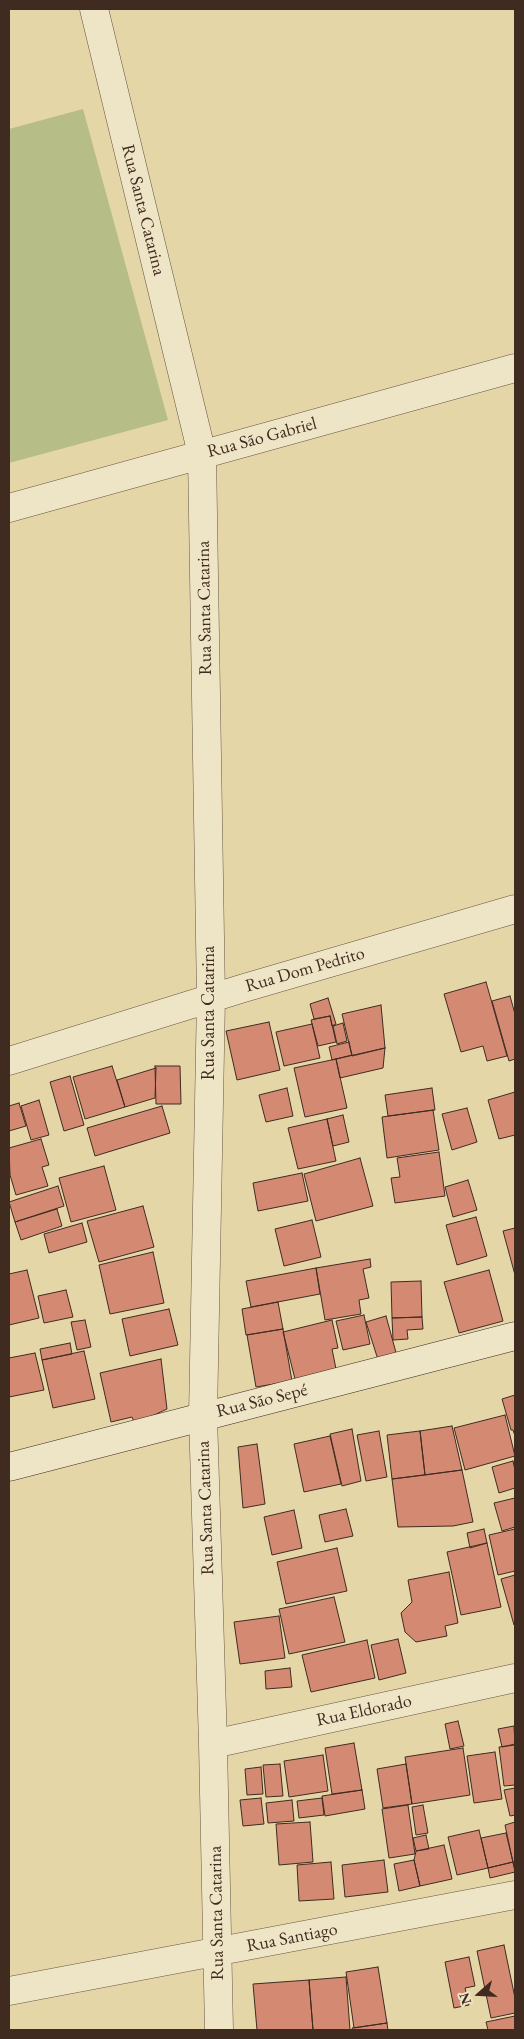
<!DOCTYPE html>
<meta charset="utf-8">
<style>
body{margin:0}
#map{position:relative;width:524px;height:2039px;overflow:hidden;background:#e5d6a8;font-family:"EB Garamond",serif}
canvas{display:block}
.frame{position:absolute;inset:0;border:10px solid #3f2b20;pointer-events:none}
.north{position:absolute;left:454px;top:1969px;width:50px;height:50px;-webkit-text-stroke:4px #eee4c6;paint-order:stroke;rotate:251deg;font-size:14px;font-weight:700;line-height:20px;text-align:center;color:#3f2b20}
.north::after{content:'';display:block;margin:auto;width:18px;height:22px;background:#3f2b20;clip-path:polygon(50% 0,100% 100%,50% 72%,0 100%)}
</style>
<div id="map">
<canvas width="524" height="2039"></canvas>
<div class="frame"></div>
<div class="north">N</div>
</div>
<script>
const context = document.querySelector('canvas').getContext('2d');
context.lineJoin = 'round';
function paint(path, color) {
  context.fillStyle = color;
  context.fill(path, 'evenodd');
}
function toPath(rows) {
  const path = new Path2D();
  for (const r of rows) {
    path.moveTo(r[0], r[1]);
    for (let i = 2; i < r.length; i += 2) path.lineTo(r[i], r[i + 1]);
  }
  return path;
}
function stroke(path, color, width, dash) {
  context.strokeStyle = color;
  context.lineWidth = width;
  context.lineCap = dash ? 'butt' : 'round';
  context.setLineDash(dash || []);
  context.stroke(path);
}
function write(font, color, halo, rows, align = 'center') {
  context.font = font + ' "EB Garamond",serif';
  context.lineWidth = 4;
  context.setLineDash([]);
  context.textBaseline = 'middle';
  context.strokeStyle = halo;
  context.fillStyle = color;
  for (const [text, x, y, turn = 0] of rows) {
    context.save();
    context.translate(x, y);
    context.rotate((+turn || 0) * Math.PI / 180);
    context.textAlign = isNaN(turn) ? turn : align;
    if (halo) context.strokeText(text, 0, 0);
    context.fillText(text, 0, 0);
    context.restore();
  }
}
paint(toPath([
 [83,109,168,420,9,463,9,129]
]), '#b6bd87');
const building = toPath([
 [486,982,507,1056,487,1061,483,1046,461,1052,444,994,486,982],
 [510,996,515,1014,515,1059,509,1061,492,1001,510,996],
 [328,998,336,1024,332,1026,330,1016,314,1019,310,1004,328,998],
 [381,1005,385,1048,352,1056,342,1014,381,1005],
 [330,1016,336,1042,318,1046,311,1020,330,1016],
 [269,1022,280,1070,237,1080,226,1031,269,1022],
 [343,1023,347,1041,337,1044,333,1026,343,1023],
 [312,1024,320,1058,284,1066,276,1032,312,1024],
 [349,1042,352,1055,332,1060,329,1047,349,1042],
 [385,1048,383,1068,340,1078,336,1059,385,1048],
 [336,1059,347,1108,305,1117,294,1068,336,1059],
 [112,1066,125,1107,85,1119,73,1077,112,1066],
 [155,1066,180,1066,181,1104,156,1104,155,1066],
 [156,1068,155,1098,125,1107,117,1080,156,1068],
 [70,1076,84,1125,64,1131,50,1082,70,1076],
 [287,1088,293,1116,266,1122,259,1095,287,1088],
 [432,1088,435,1110,388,1116,385,1095,432,1088],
 [515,1092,515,1135,499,1139,488,1100,515,1092],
 [39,1100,49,1135,31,1140,21,1106,39,1100],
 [19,1103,26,1126,9,1131,9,1106,19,1103],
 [162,1106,170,1133,95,1156,87,1128,162,1106],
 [467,1108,477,1142,452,1150,442,1114,467,1108],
 [433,1110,439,1150,387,1158,382,1117,433,1110],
 [343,1115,349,1142,333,1146,327,1119,343,1115],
 [327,1119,336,1161,298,1169,288,1128,327,1119],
 [41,1139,49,1165,42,1167,48,1186,16,1195,10,1175,9,1148,41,1139],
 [439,1152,445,1196,395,1203,391,1178,400,1177,397,1158,439,1152],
 [360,1158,373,1206,316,1221,304,1174,360,1158],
 [104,1166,116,1210,71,1222,59,1178,104,1166],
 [302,1173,308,1201,258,1211,253,1183,302,1173],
 [468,1180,477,1210,453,1217,445,1187,468,1180],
 [58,1186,64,1206,15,1222,9,1202,58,1186],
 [143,1206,154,1247,99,1262,87,1221,143,1206],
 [57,1209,62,1226,21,1240,15,1222,57,1209],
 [476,1217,487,1256,457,1265,446,1225,476,1217],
 [312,1220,321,1257,284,1266,275,1229,312,1220],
 [82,1223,87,1242,49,1253,44,1234,82,1223],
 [515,1228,515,1275,503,1231,515,1228],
 [153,1252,164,1303,110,1314,99,1265,153,1252],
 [370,1259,371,1267,363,1269,369,1298,359,1300,361,1314,325,1320,316,1268,370,1259],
 [316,1268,320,1294,251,1307,246,1281,316,1268],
 [27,1270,39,1318,9,1325,9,1274,27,1270],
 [489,1270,503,1321,459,1333,444,1282,489,1270],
 [421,1281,422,1317,392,1318,391,1282,421,1281],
 [66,1290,73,1317,44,1323,38,1296,66,1290],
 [278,1302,283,1329,246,1335,242,1309,278,1302],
 [169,1309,178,1345,130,1356,122,1319,169,1309],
 [364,1315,370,1344,343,1350,336,1321,364,1315],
 [386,1316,398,1360,380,1366,366,1322,386,1316],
 [422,1317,423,1329,407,1330,408,1339,393,1340,392,1318,422,1317],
 [85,1320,91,1347,77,1350,71,1322,85,1320],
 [332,1320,338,1348,332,1349,336,1369,295,1379,283,1332,332,1320],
 [283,1329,292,1381,256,1387,247,1335,283,1329],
 [70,1343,72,1354,42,1360,40,1349,70,1343],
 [84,1351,95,1399,53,1408,42,1360,84,1351],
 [35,1353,44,1390,9,1397,9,1358,35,1353],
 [161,1359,167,1409,135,1424,132,1417,111,1422,100,1373,161,1359],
 [515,1395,515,1436,513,1430,511,1430,502,1399,515,1395],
 [505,1415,515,1456,465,1470,454,1428,505,1415],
 [452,1426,462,1470,425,1475,420,1431,452,1426],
 [352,1429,361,1481,342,1486,330,1434,352,1429],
 [379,1431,387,1477,366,1481,357,1435,379,1431],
 [420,1431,425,1475,392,1479,387,1435,420,1431],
 [330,1436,341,1484,304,1492,294,1444,330,1436],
 [257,1444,265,1504,243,1508,238,1447,257,1444],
 [513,1461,515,1470,515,1488,499,1493,492,1467,513,1461],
 [462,1470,473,1522,453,1526,398,1527,392,1479,462,1470],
 [515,1498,515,1527,502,1531,494,1503,515,1498],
 [346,1509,353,1536,325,1542,319,1515,346,1509],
 [294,1510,302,1548,272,1555,264,1517,294,1510],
 [484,1529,487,1543,470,1548,467,1533,484,1529],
 [515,1529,515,1571,498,1575,489,1535,515,1529],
 [487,1543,501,1607,461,1615,447,1552,487,1543],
 [337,1548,347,1591,286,1604,277,1562,337,1548],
 [449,1572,458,1623,445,1626,447,1636,416,1642,405,1632,401,1613,412,1602,408,1580,449,1572],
 [515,1575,515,1625,514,1625,501,1579,515,1575],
 [334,1597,345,1642,289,1654,279,1609,334,1597],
 [279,1616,285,1658,240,1664,234,1622,279,1616],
 [398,1639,406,1673,379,1680,371,1645,398,1639],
 [367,1640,375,1678,311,1692,302,1655,367,1640],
 [290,1668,292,1687,266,1689,265,1671,290,1668],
 [458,1721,464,1746,450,1749,445,1724,458,1721],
 [514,1726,515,1744,502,1747,498,1729,514,1726],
 [354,1743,362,1790,332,1794,325,1748,354,1743],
 [515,1745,515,1785,504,1786,499,1747,515,1745],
 [463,1748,470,1795,412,1804,405,1757,463,1748],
 [495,1752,502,1799,474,1803,467,1756,495,1752],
 [323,1755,328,1791,289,1797,284,1761,323,1755],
 [280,1764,283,1796,266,1797,263,1765,280,1764],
 [406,1764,412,1804,383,1808,377,1769,406,1764],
 [261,1767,263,1794,247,1795,245,1769,261,1767],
 [515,1788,515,1815,510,1816,504,1790,515,1788],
 [362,1790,365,1809,325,1816,322,1796,362,1790],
 [261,1798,264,1824,243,1826,240,1800,261,1798],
 [322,1798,324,1815,299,1818,297,1801,322,1798],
 [292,1800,294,1821,268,1823,266,1803,292,1800],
 [408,1805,415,1854,389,1858,382,1809,408,1805],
 [423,1805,428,1833,416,1835,412,1807,423,1805],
 [310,1822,313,1862,279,1865,276,1824,310,1822],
 [515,1822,515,1867,514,1867,505,1825,515,1822],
 [479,1830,488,1868,457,1875,448,1837,479,1830],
 [506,1833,513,1862,488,1868,481,1838,506,1833],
 [426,1835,429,1849,416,1851,413,1838,426,1835],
 [444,1845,452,1879,420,1886,414,1860,416,1851,444,1845],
 [384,1860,388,1892,345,1897,342,1865,384,1860],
 [414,1860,420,1886,399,1891,394,1864,414,1860],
 [331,1862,334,1899,299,1901,297,1865,331,1862],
 [513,1862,515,1872,490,1878,488,1868,513,1862],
 [504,1945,515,1998,515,2013,491,2018,477,1951,504,1945],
 [469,1957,475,1986,465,1988,469,2005,454,2008,445,1962,469,1957],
 [378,1967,387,2023,354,2028,346,1972,378,1967],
 [346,1977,350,2030,313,2030,309,1980,346,1977],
 [309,1980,313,2030,257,2030,253,1984,309,1980],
 [515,2016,515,2030,488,2030,486,2022,515,2016],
 [387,2023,388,2030,353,2030,352,2028,387,2023]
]);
paint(building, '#d48973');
stroke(building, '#3f2b20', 1);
const street = toPath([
 [94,9,202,454,211,998,203,1416,213,1744,219,2030],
 [9,508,515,368],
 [9,1061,244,988,515,909],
 [213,1744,515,1678],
 [9,1991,515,1895]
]);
const secondary = toPath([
 [9,1467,515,1336]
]);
stroke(street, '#685642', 29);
stroke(secondary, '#3f2b20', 29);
stroke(street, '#eee4c6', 28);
stroke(secondary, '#eee4c6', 28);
write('18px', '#3f2b20', '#eee4c6', [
 ["Rua Santa Catarina",143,210,76],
 ["Rua São Gabriel",262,438,-15],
 ["Rua Santa Catarina",205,608,-91],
 ["Rua Dom Pedrito",305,970,-16],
 ["Rua Santa Catarina",209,1013,-90],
 ["Rua São Sepé",262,1401,-14],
 ["Rua Santa Catarina",206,1508,-92],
 ["Rua Eldorado",364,1711,-12],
 ["Rua Santa Catarina",217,1913,-91],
 ["Rua Santiago",292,1938,-11]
]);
</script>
